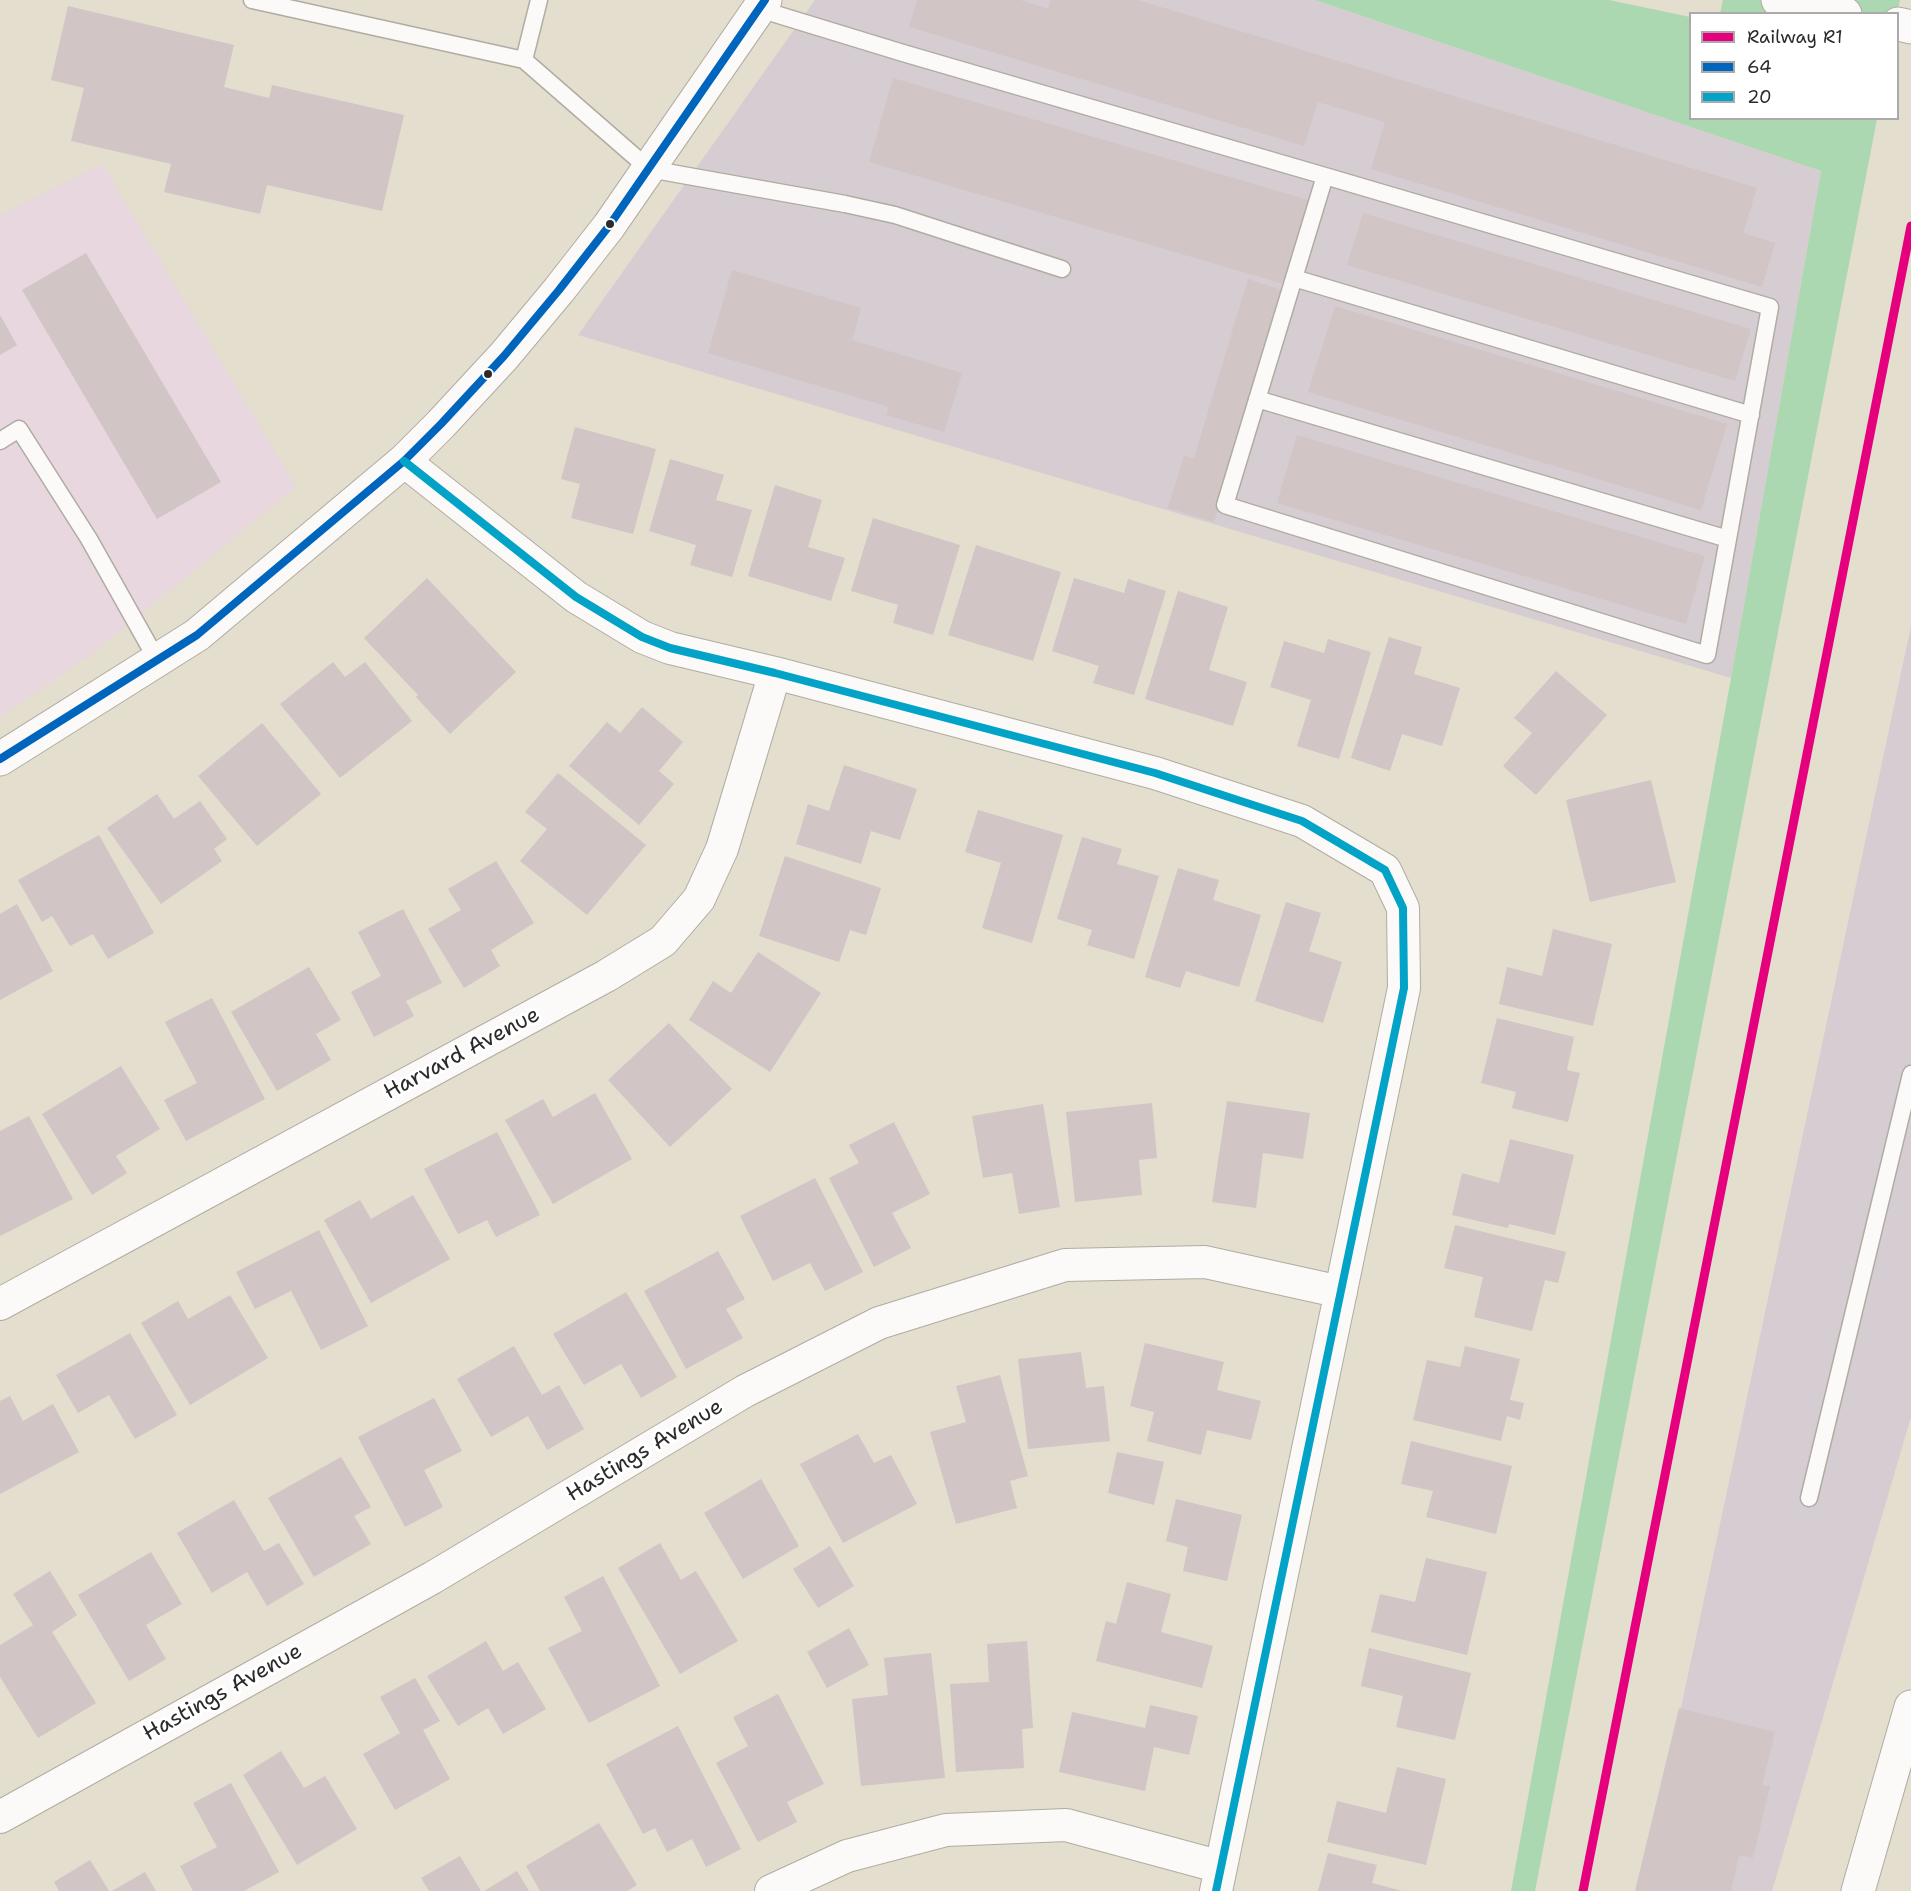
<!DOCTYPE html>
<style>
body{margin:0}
#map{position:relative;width:1911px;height:1891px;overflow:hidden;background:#e4dece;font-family:"Shantell Sans",sans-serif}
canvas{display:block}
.legend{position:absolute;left:1689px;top:12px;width:210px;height:108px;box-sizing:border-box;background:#fff;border:2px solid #aaa;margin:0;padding:8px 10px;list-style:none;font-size:18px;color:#2b2b2b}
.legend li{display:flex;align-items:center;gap:12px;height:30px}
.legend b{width:30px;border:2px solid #aaa}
</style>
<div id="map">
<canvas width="1911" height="1891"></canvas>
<ul class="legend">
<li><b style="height:8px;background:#e5007d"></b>Railway R1</li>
<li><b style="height:8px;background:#0065bd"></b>64</li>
<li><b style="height:8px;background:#02a3c6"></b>20</li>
</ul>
</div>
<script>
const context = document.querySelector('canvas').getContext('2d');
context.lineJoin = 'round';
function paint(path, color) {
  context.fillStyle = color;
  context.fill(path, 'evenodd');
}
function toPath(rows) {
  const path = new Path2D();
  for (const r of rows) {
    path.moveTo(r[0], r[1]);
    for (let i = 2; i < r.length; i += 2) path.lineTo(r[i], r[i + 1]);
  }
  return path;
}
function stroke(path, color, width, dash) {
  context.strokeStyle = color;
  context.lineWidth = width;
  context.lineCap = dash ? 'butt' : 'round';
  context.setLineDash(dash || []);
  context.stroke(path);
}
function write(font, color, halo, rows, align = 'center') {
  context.font = font + ' "Shantell Sans",sans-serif';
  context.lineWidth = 6;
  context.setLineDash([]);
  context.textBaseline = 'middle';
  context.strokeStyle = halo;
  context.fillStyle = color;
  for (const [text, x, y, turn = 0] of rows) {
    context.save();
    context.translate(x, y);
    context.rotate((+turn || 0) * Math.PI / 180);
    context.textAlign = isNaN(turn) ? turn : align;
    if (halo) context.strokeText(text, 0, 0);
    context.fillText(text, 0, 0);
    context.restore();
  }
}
paint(toPath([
 [102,164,296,487,89,656,0,717,0,215]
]), '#e8d7de');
paint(toPath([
 [815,0,1315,0,1821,171,1731,678,578,335],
 [1911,626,1911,1417,1772,1891,1642,1891]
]), '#d6cdd2');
paint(toPath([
 [1315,0,1609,0,1690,17,1690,118,1877,119,1535,1891,1511,1891,1731,678,1821,171],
 [1723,0,1900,0,1897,13,1720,14]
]), '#abd8b0');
paint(toPath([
 [917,0,1020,0,1048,9,1050,0,1138,0,1757,188,1743,233,1775,243,1762,287,1371,169,1385,122,1318,102,1304,146,909,27],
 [68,6,234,45,224,87,269,98,272,85,404,115,382,211,267,185,260,214,164,192,171,164,71,141,84,88,51,80],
 [893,78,1312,201,1287,285,869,162],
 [1363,213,1751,329,1735,381,1347,265],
 [86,253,221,482,157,519,22,290],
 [732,270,861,308,852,340,962,373,944,432,886,415,889,407,708,353],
 [1248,279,1285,291,1214,522,1168,508,1184,456,1194,458],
 [1335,306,1727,424,1701,510,1308,392],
 [0,315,17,345,0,355],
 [575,427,656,449,633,534,571,518,580,484,561,479],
 [1297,435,1705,556,1686,624,1277,503],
 [670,459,724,475,716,500,752,510,732,577,690,565,696,545,649,531],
 [775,485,822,500,808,547,845,558,831,601,748,576],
 [873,518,960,545,933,635,893,623,898,605,851,591],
 [976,545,1061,572,1033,661,948,635],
 [427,578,516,672,450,734,416,697,418,695,364,638],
 [1074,578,1124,593,1128,579,1166,591,1134,695,1093,683,1099,666,1052,651],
 [1178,591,1228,607,1209,670,1247,682,1233,726,1145,699],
 [1389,637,1422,647,1414,674,1460,688,1442,746,1402,734,1390,771,1351,758],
 [1328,639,1371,652,1339,759,1297,746,1311,700,1270,687,1284,641,1324,653],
 [333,662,345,677,365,662,412,721,340,778,280,704],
 [1556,671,1607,715,1536,795,1503,766,1532,733,1514,718],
 [642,707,683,742,659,771,674,784,639,825,569,766,607,722,620,733],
 [262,723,321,794,257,846,198,776],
 [844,765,917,789,900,840,871,831,861,864,796,844,808,804,829,811],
 [558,773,646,845,587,915,520,861,547,829,525,812],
 [1651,780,1676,882,1590,902,1566,800],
 [157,794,174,819,200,801,227,839,214,849,222,861,161,904,107,828],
 [978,810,1063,835,1032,943,982,928,1001,863,965,852],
 [99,835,154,933,108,959,93,934,70,946,52,916,42,922,18,880],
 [1082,837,1122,849,1117,864,1159,876,1134,959,1087,945,1092,930,1057,919],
 [785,856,881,888,866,935,850,930,839,962,759,936],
 [496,861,534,923,491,950,500,966,464,988,428,929,461,910,448,889],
 [1178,868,1219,880,1213,900,1261,915,1239,987,1186,971,1180,988,1145,977],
 [1286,902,1321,913,1309,951,1342,962,1323,1023,1255,1001],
 [17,904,53,971,0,1000,0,914],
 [403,909,442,983,406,1001,414,1016,374,1037,351,992,381,976,358,932],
 [1553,929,1612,944,1593,1026,1499,1004,1507,967,1542,976],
 [758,952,821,993,770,1072,689,1020,713,981,731,993],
 [309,967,341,1020,316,1034,331,1060,277,1091,231,1012],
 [212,998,265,1099,186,1141,164,1100,197,1083,165,1022],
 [1497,1018,1574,1037,1567,1070,1580,1073,1568,1122,1512,1108,1516,1092,1481,1083],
 [669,1023,732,1089,670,1147,608,1080],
 [121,1066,160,1129,116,1156,127,1173,92,1195,42,1114],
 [595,1093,632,1159,553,1204,505,1120,543,1099,553,1117],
 [1227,1101,1310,1113,1303,1159,1263,1153,1256,1208,1212,1202],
 [1152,1103,1157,1158,1139,1160,1142,1195,1075,1202,1066,1112],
 [1043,1104,1060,1207,1019,1214,1012,1173,983,1178,972,1116],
 [29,1116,73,1199,0,1236,0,1131],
 [894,1122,930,1194,892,1213,911,1248,874,1267,829,1178,859,1163,849,1145],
 [497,1132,540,1215,496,1237,487,1220,458,1234,424,1169],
 [1510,1139,1574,1155,1555,1235,1509,1224,1508,1228,1452,1215,1462,1173,1499,1183],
 [815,1178,863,1272,825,1291,810,1263,773,1281,740,1216],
 [413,1195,450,1259,371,1303,324,1220,360,1200,371,1219],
 [1455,1225,1566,1252,1558,1283,1545,1280,1532,1331,1474,1317,1483,1277,1444,1268],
 [319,1230,368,1326,321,1350,291,1291,255,1309,236,1272],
 [718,1251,745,1299,726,1309,743,1338,686,1369,644,1291],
 [626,1292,677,1377,641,1398,621,1364,584,1385,553,1334],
 [230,1295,268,1358,190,1405,141,1323,178,1301,188,1319],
 [130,1333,177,1415,135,1439,109,1395,78,1413,56,1375],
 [1145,1343,1224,1362,1217,1390,1261,1401,1251,1440,1207,1430,1201,1455,1147,1441,1154,1412,1130,1406],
 [514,1346,542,1395,559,1385,584,1429,547,1450,528,1416,491,1437,457,1379],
 [1465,1346,1520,1359,1510,1400,1524,1403,1520,1420,1507,1416,1501,1441,1413,1420,1427,1360,1460,1367],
 [1081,1352,1086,1388,1104,1386,1110,1441,1028,1449,1018,1359],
 [1000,1375,1028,1476,1010,1481,1017,1508,956,1524,930,1432,966,1422,956,1386],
 [10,1396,23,1421,53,1404,79,1452,0,1494,0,1401],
 [434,1398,462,1451,424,1470,443,1507,405,1527,358,1437],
 [858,1434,874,1463,891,1455,917,1504,843,1543,800,1464],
 [1411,1441,1512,1466,1496,1534,1426,1517,1433,1491,1401,1484],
 [1117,1452,1164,1462,1154,1505,1108,1493],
 [341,1457,371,1507,354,1516,371,1544,314,1577,268,1498],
 [761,1479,799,1546,743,1579,704,1513],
 [1176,1499,1242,1515,1227,1581,1183,1571,1188,1547,1166,1541],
 [234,1500,264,1551,279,1543,304,1584,267,1606,247,1572,212,1593,177,1533],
 [660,1543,681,1580,696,1571,738,1641,680,1674,618,1568],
 [830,1546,854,1586,818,1608,793,1569],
 [151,1552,182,1604,146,1625,166,1659,129,1681,78,1595],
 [1426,1558,1487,1572,1467,1655,1371,1632,1380,1594,1415,1602],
 [50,1571,77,1615,52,1632,96,1703,38,1738,0,1677,0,1645,33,1625,13,1594],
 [603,1576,660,1686,589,1723,548,1648,582,1631,564,1597],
 [1127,1582,1171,1594,1161,1632,1213,1646,1202,1688,1096,1661,1106,1621,1116,1624],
 [849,1628,869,1665,827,1688,807,1652],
 [486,1641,503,1671,518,1662,546,1709,503,1734,488,1708,458,1726,427,1676],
 [1027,1641,1033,1728,1022,1729,1024,1768,956,1772,950,1684,989,1682,987,1644],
 [1369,1648,1471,1673,1455,1740,1396,1727,1403,1696,1361,1686],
 [931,1653,945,1778,861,1786,852,1699,888,1695,884,1658],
 [415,1678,440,1721,423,1730,450,1779,395,1810,363,1754,400,1733,380,1697],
 [778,1694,824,1784,787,1802,797,1822,758,1842,716,1763,748,1746,733,1717],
 [1150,1705,1198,1716,1189,1755,1154,1747,1145,1791,1059,1772,1072,1712,1145,1728],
 [1679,1708,1775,1732,1762,1785,1770,1786,1753,1858,1739,1855,1731,1891,1635,1891],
 [678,1726,741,1849,706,1867,692,1839,667,1852,655,1828,643,1834,606,1764],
 [281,1751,304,1788,325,1776,357,1829,297,1865,243,1775],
 [1397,1767,1446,1779,1426,1865,1327,1842,1337,1801,1386,1813],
 [231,1783,279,1872,244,1891,193,1891,180,1866,217,1847,193,1803],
 [599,1823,637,1885,627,1891,540,1891,526,1866],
 [1328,1853,1377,1865,1372,1883,1402,1891,1318,1891],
 [460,1856,481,1891,429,1891,421,1878],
 [90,1860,109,1891,59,1891,54,1882],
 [517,1871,529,1891,484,1891],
 [145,1872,156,1891,112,1891]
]), '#d1c5c5');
const lane = toPath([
 [252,0,524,60,649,169,845,204,895,215,1062,269],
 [759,9,903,53,1325,176,1770,307,1707,655,1225,505,1325,176],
 [524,60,539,0],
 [1294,278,1751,415],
 [1257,399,1728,539],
 [0,441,19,429,89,539,157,660],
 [1809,1498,1911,1074]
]);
const street = toPath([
 [404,461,576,597,642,637,670,648,775,673,1155,773,1302,821,1385,870,1403,908,1404,988,1216,1891],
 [0,1304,606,976,663,941,699,899,722,849,775,673],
 [0,1817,432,1578,745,1391,879,1323,1065,1265,1205,1262,1341,1292],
 [771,1891,847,1856,946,1830,1066,1825,1221,1867]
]);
const secondary = toPath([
 [0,759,197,635,404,461,441,424,504,356,559,290,609,226,765,0],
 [1858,1891,1911,1707]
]);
const highway = toPath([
 [1778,0,1845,14],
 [1898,24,1911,27]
]);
stroke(lane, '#b0aca2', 19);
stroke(street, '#b0aca2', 34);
stroke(secondary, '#b0aca2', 35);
stroke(highway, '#b0aca2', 35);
stroke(lane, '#fbfaf8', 16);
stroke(street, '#fbfaf8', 32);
stroke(secondary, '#fbfaf8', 33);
stroke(highway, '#fbfaf8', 33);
stroke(toPath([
 [0,759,197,635,404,461,441,424,504,356,559,290,609,226,765,0]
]), '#0065bd', 8);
stroke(toPath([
 [404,461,576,597,642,637,670,648,775,673,1155,773,1302,821,1385,870,1403,908,1404,988,1216,1891]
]), '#02a3c6', 8);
stroke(toPath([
 [1583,1891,1911,226]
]), '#e5007d', 9);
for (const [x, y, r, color] of [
 [610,224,5,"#2b2b2b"],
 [488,374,5,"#2b2b2b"]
]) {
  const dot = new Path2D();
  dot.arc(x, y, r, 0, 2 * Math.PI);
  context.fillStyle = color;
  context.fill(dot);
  stroke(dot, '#fff', 2);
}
write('22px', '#2b2b2b', '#fff', [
 ["Harvard Avenue",462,1054,-28],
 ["Hastings Avenue",645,1451,-31],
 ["Hastings Avenue",223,1693,-29]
]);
</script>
